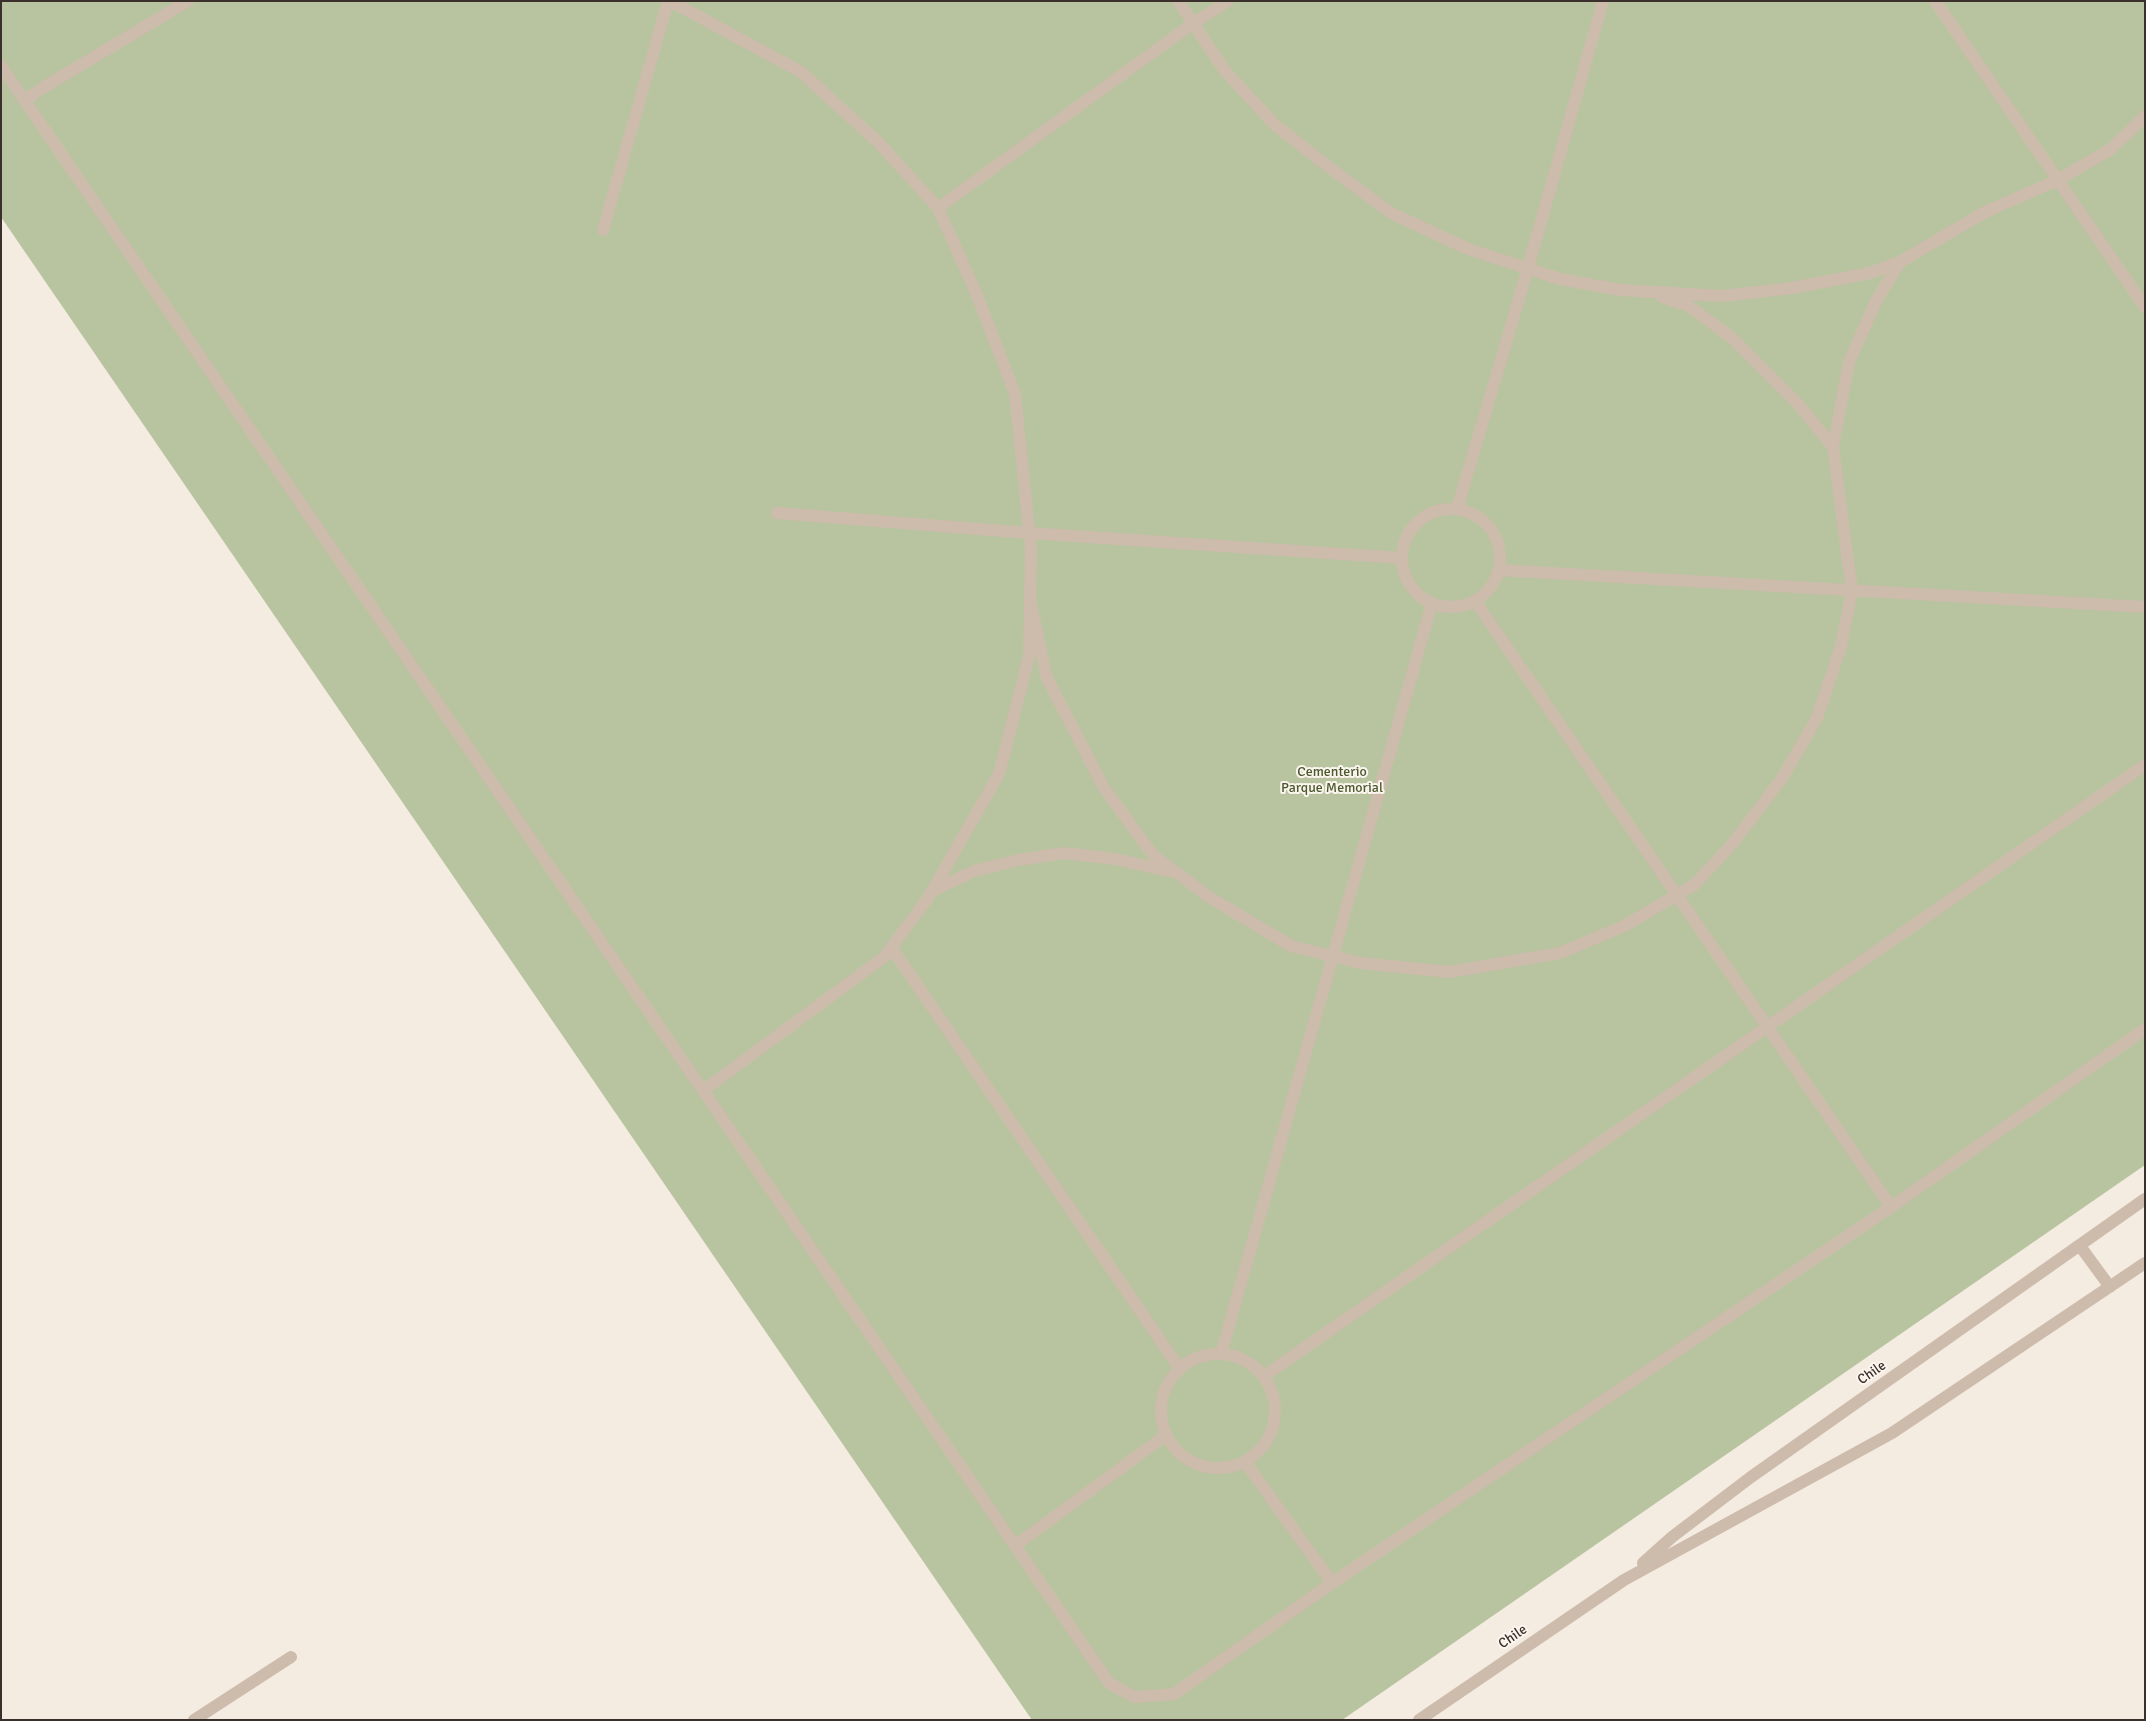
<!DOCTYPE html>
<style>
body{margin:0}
#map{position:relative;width:2146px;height:1721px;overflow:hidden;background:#f4ebe1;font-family:Signika,sans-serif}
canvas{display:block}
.frame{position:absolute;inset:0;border:2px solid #3b302b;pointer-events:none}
</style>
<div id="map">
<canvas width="2146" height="1721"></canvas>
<div class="frame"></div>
</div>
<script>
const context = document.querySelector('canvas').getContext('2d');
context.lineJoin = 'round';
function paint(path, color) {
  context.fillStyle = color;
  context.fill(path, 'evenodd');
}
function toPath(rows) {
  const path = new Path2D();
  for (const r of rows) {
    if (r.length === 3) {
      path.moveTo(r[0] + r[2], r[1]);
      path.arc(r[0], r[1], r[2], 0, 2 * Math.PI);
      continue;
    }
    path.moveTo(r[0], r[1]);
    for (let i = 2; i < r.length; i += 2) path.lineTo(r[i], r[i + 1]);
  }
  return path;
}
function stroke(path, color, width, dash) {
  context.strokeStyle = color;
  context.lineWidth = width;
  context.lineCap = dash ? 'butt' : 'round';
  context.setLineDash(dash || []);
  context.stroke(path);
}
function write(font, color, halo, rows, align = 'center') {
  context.font = font + ' Signika,sans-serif';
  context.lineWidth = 4;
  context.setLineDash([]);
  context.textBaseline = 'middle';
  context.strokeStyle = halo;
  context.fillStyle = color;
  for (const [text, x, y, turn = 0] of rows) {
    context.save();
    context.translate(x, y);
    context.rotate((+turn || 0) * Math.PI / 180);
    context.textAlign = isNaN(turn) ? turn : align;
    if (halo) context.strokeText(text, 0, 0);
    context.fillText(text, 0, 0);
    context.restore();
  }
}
paint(toPath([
 [1,1,2145,1,2145,1165,1342,1720,1032,1720,1,217]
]), '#b8c4a0');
stroke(toPath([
 [670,1,801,72,879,143,938,208,977,295,1015,394,1031,550,1029,656,999,774,928,898,884,957,704,1090],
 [1178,1,1225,71,1274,124,1330,168,1391,213,1468,249,1560,279,1621,290,1723,296,1792,288,1870,273,1900,262,1985,212,2058,180,2111,149,2145,116],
 [1935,1,2145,307],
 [1,66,1109,1683,1134,1697,1174,1694,1332,1583,1891,1207,2145,1029],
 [25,100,44,87,188,1],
 [938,208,1192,24,1228,1],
 [603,230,668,1],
 [1662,297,1689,306,1732,338,1798,404,1833,447],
 [1451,558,49],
 [1457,509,1528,268,1603,1],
 [777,513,1029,533,1401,558],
 [1498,570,2145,607],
 [1030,600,1047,678,1104,788,1153,855,1209,897,1291,946,1360,963,1449,972,1560,953,1624,926,1694,885,1733,843,1782,778,1817,718,1841,646,1852,591,1833,447,1849,362,1876,301,1900,262],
 [1475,601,1891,1207],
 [932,891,974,871,1018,860,1064,853,1115,859,1169,871],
 [891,947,1180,1369],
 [1221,1354,1432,603],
 [1218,1411,57],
 [1264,1376,2145,765],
 [1245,1462,1332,1583],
 [1016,1545,1166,1435]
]), '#cdbbac', 12);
stroke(toPath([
 [194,1720,291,1657]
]), '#cdbbac', 12);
stroke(toPath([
 [2080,1246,2110,1287],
 [1643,1563,1672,1537,1751,1477,2145,1199],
 [1419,1720,1624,1580,1892,1433,2145,1263]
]), '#cdbbac', 12);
write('14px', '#4a5a2e', '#fbf5ee', [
 ["Cementerio",1332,772],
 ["Parque Memorial",1332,788]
]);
write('14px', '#3b302b', '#fbf5ee', [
 ["Chile",1872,1373,-35],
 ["Chile",1513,1637,-34]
]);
</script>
